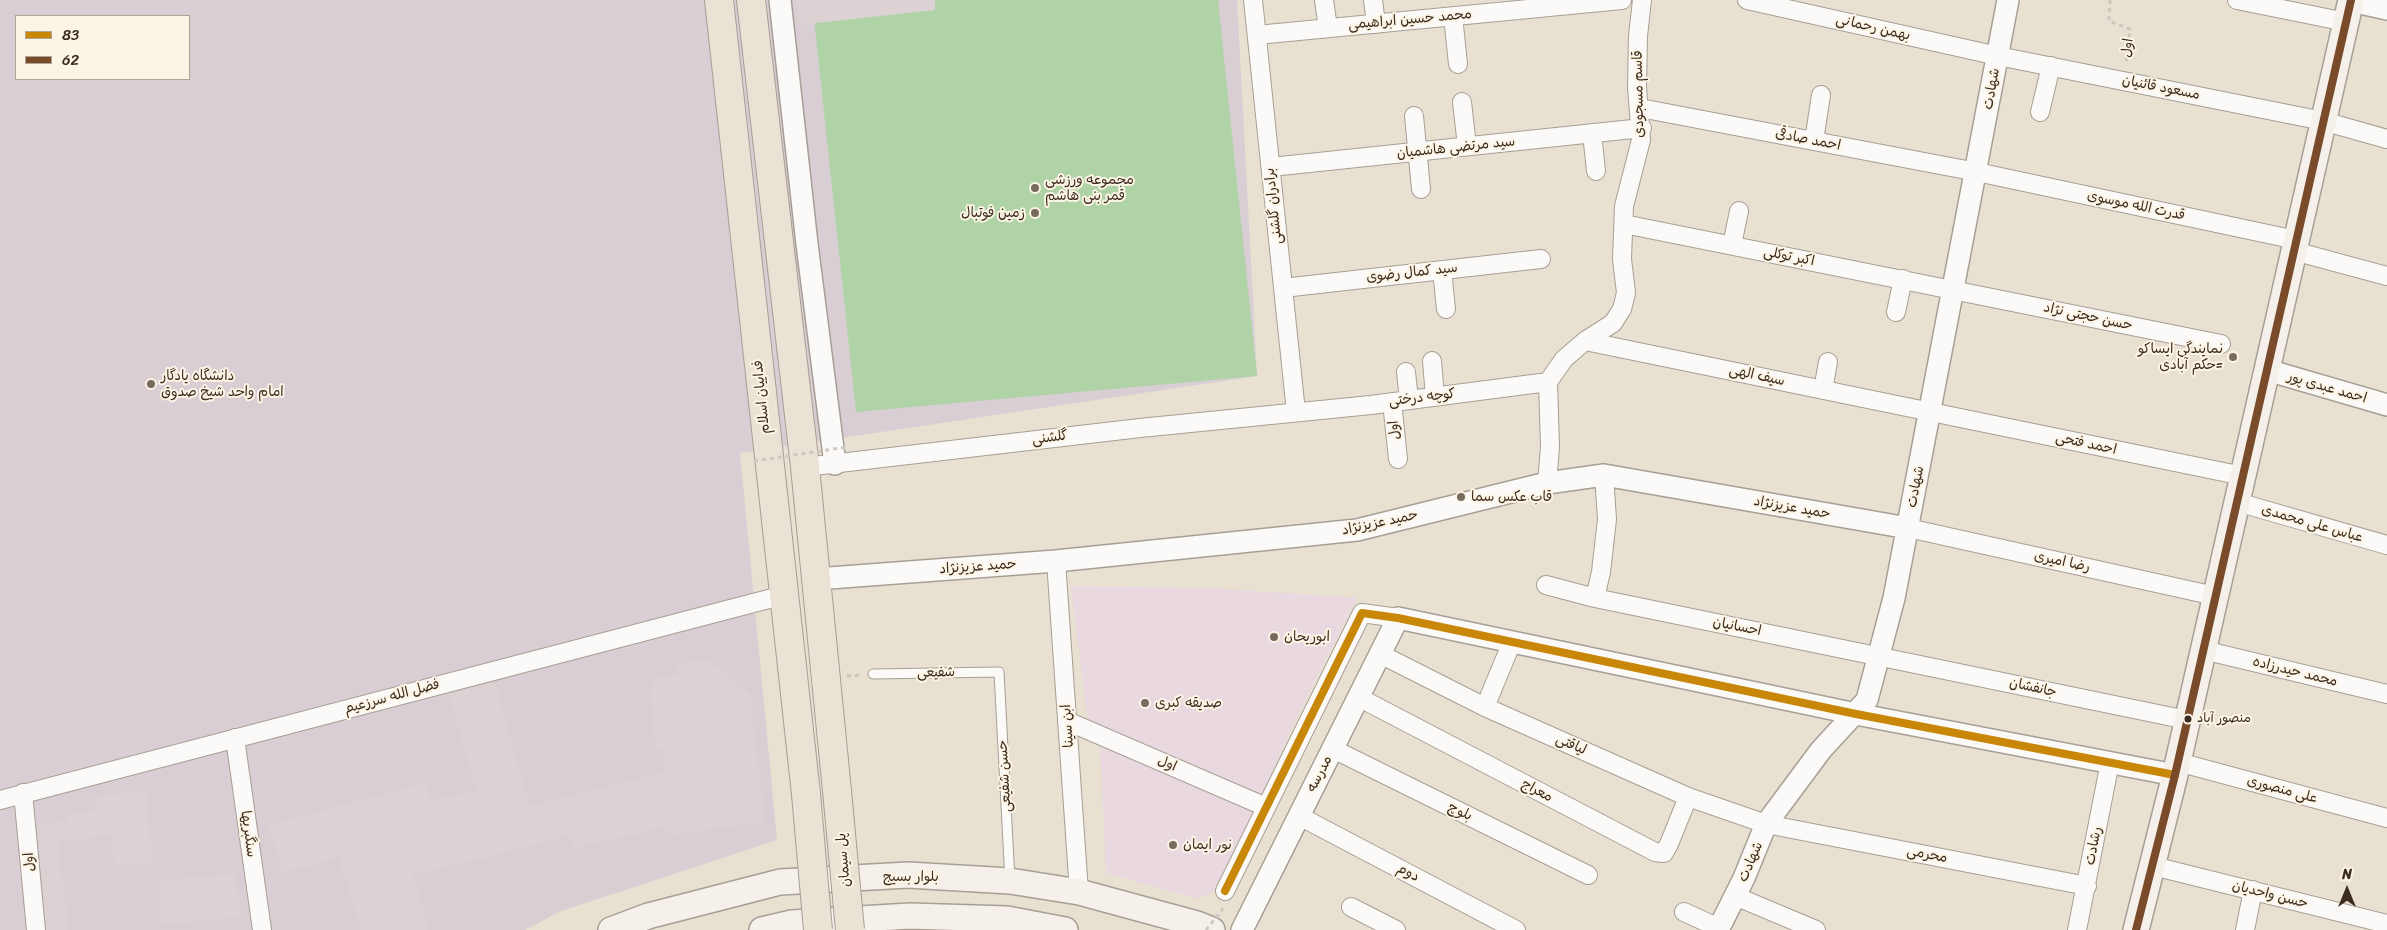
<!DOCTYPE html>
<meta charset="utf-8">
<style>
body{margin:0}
#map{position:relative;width:2387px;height:930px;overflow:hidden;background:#e8e0d1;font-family:Sriracha,sans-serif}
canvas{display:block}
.legend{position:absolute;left:15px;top:15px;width:175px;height:65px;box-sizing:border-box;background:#fcf5e5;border:1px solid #afa495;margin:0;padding:6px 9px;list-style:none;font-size:15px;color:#3b2a1e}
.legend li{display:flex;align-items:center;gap:10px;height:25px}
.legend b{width:25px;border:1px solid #afa495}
.north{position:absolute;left:2322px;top:865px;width:50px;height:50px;-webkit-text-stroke:4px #fcf5e5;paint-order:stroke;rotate:0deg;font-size:14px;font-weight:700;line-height:20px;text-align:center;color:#3b2a1e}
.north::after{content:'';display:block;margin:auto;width:18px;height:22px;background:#3b2a1e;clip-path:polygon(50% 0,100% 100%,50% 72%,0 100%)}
</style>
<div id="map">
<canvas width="2387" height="930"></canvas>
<ul class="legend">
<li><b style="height:6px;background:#c88708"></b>83</li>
<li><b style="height:6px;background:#7a4b2a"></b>62</li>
</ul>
<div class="north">N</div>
</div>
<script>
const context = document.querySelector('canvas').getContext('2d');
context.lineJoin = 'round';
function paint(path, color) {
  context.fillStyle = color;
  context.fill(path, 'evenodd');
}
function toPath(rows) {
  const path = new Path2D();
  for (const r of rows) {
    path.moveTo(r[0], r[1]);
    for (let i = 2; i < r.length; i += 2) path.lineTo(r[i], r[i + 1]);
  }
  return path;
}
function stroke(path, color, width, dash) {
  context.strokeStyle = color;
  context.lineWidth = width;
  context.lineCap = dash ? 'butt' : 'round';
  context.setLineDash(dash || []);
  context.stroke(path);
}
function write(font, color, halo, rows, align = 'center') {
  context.font = font + ' Sriracha,"Playpen Sans Arabic",sans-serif';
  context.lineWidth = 4;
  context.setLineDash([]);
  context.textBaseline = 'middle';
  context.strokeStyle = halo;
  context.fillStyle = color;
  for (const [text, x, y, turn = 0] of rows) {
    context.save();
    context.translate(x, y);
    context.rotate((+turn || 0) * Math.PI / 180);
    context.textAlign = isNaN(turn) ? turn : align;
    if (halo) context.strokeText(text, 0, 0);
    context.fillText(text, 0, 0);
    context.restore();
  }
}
paint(toPath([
 [1071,586,1207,588,1357,598,1298,714,1252,816,1225,887,1197,899,1106,873,1100,741,1089,730]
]), '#e9d8e0');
paint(toPath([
 [0,0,1237,0,1257,376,740,453,777,840,561,911,525,930,0,930],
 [16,16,189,16,189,79,16,79]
]), '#d8ced4');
paint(toPath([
 [812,0,1218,0,1257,376,856,412]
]), '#afd3a7');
paint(toPath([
 [795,0,935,0,935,10,798,25],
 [708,660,750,694,765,822,674,835,661,828,572,849,569,835,494,856,413,875,429,930,361,930,339,858,282,873,269,825,424,783,431,800,476,791,449,695,495,682,530,806,666,772,663,751,656,749,649,693,652,692,651,684,654,683,653,678,677,675,676,663],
 [146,790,153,863,114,866,111,835,58,843,69,930,46,930,37,825,67,821,67,814,97,810,97,796],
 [236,873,241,917,162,925,158,881]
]), '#dcd1d3');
const service = toPath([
 [873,674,999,672,1010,881]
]);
const minor = toPath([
 [1253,0,1296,412],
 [1324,0,1328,28],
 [1373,0,1376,24],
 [1747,0,1998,56,2323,121,2387,139],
 [2237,0,2346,22],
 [1453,16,1458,64],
 [1257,35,1622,0],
 [1462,102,1467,146],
 [1640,108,1977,172,2296,240],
 [2040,112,2051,66],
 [1414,116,1421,189],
 [1592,133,1596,171],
 [1814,141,1821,95],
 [1271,167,1642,128],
 [1624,224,2221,344],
 [1732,245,1739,211],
 [2294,251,2387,276],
 [1442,270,1446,309],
 [1283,288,1541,259],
 [1896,312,1903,279],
 [1585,341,2243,476],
 [1432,361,1435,397],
 [1406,372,1409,400],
 [1823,390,1828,362],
 [1392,402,1398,459],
 [805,467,1140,428,1371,405,1548,382],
 [1547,483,1550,447,1548,382,1564,359,1585,341,1613,323,1622,309,1626,293,1622,259,1624,206,1641,140,1637,87,1638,36,1642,0],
 [2237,502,2387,545],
 [1908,528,2215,596],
 [1056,561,1079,892],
 [1546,585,1595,598,2187,720],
 [1595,598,1601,572,1607,519,1604,475],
 [2203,650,2387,694],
 [1380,654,1485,707,1688,797,1766,824,2087,886],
 [1358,697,1655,852,1664,853,1669,844,1688,797],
 [1485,707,1512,642],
 [1067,721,1266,807],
 [235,738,262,930],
 [1333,749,1588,875],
 [2178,762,2387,818],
 [23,793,36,930],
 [0,800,784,595],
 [1299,816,1516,930],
 [2153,866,2387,924],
 [1225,891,1362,613,1398,618],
 [1735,896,1816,930],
 [1351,907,1396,930],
 [1684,912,1719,928],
 [2077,930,2110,762],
 [2245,930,2253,890]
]);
const tertiary = toPath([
 [780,0,807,244,835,464],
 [2351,1,2387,9],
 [2267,370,2387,405],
 [816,579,1056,561,1357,530,1547,483,1604,475,1908,528],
 [1242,930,1398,618,1856,714,2175,775],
 [1718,930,1744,878,1766,824,1821,750,1867,700,1894,598,2008,0]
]);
const secondary = toPath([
 [611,930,648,916,780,882,908,875,1010,881,1079,892,1197,924,1212,930],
 [762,930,792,923,910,916,1007,919,1065,930],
 [2136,930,2175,775,2351,0]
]);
const primary = toPath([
 [719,0,806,794],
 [751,0,805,467,837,791]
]);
stroke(service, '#a69f95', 11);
stroke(minor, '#a69f95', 20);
stroke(tertiary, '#a69f95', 24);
stroke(secondary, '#a69f95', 28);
stroke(primary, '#a69f95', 30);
stroke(toPath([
 [2110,0,2109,21,2130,29,2126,64],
 [847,676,861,675]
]), '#cbc8c3', 3, [4, 4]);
stroke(service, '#fcfaf8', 9);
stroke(minor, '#fcfaf8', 18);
stroke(tertiary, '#fcfaf8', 21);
stroke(secondary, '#f5f0ea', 25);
stroke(primary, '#eae2d5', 28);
const primaryBridge = toPath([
 [837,791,850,930],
 [806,794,818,930]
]);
stroke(primaryBridge, '#a69f95', 30, []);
stroke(toPath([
 [754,461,847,447],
 [1206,930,1226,905]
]), '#cbc8c3', 3, [4, 4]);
stroke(primaryBridge, '#eae2d5', 28);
stroke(toPath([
 [1225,891,1362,613,1398,618,1856,714,2175,775]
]), '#c88708', 8);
stroke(toPath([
 [2136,930,2175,775,2351,0]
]), '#7a4b2a', 8);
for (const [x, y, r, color] of [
 [1035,188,5,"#786a5d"],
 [1035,213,5,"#786a5d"],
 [2233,357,5,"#786a5d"],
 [151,384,5,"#786a5d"],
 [1461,497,5,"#786a5d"],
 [1274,637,5,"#786a5d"],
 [1145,703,5,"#786a5d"],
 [2188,719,4.5,"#3b2a1e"],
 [1173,845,5,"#786a5d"]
]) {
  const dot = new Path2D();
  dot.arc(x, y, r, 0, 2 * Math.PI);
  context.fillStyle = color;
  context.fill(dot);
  stroke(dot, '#fcf5e5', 2);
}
write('13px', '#3b2a1e', '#fcf5e5', [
 ["منصور آباد",2197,719]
], 'left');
write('14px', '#3b2a1e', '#fcf5e5', [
 ["محمد حسین ابراهیمی",1410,20,-5],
 ["بهمن رحمانی",1873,28,13],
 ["اول",2128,48,-83],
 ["مسعود قائنیان",2161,88,11],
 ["شهادت",1992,89,-80],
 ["قاسم مسجودی",1639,94,-91],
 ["احمد صادقی",1808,140,11],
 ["سید مرتضی هاشمیان",1456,148,-6],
 ["برادران گلشنی",1274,206,-96],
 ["قدرت الله موسوی",2136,206,12],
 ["اکبر توکلی",1789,257,11],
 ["سید کمال رضوی",1412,273,-6],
 ["حسن حجتی نژاد",2088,317,12],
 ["سیف الهی",1757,376,12],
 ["احمد عبدی پور",2327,388,16],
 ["فداییان اسلام",762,397,-96],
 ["کوچه درختی",1422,398,-7],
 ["اول",1395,430,-97],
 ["گلشنی",1050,438,-7],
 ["احمد فتحی",2086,444,12],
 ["شهادت",1916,487,-79],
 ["حمید عزیزنژاد",1792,508,10],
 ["حمید عزیزنژاد",1380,523,-12],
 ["عباس علی محمدی",2312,524,16],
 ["رضا امیری",2062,562,12],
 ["حمید عزیزنژاد",978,567,-4],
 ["احسانیان",1737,627,11],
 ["محمد حیدرزاده",2295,672,14],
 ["شفیعی",936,673,-1],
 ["جانفشان",2033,688,12],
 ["فضل الله سرزعیم",392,697,-15],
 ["ابن سینا",1068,726,-94],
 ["لیاقتی",1571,745,24],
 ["اول",1167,764,23],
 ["مدرسه",1320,774,-63],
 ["حسن شفیعی",1005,776,-93],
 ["علی منصوری",2282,790,15],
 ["معراج",1537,791,28],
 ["بلوچ",1460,812,26],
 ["سنگبریها",248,834,82],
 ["رشادت",2094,846,-79],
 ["محرمی",1927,855,11],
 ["پل سیمان",844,860,-95],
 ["اول",30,862,-95],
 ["شهادت",1751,862,-66],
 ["دوم",1408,873,28],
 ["بلوار بسیج",911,877],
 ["حسن واحدیان",2270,895,14]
]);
write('14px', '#3b2a1e', '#fcf5e5', [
 ["مجموعه ورزشی",1045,180],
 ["قمر بنی هاشم",1045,196],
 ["زمین فوتبال",1025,213,"right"],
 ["نمایندگی ایساکو",2223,349,"right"],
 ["حکم آبادی=",2223,365,"right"],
 ["دانشگاه یادگار",161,376],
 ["امام واحد شیخ صدوق",161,392],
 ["قاب عکس سما",1471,497],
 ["ابوریحان",1284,637],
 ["صدیقه کبری",1155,703],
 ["نور ایمان",1183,845]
], 'left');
</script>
